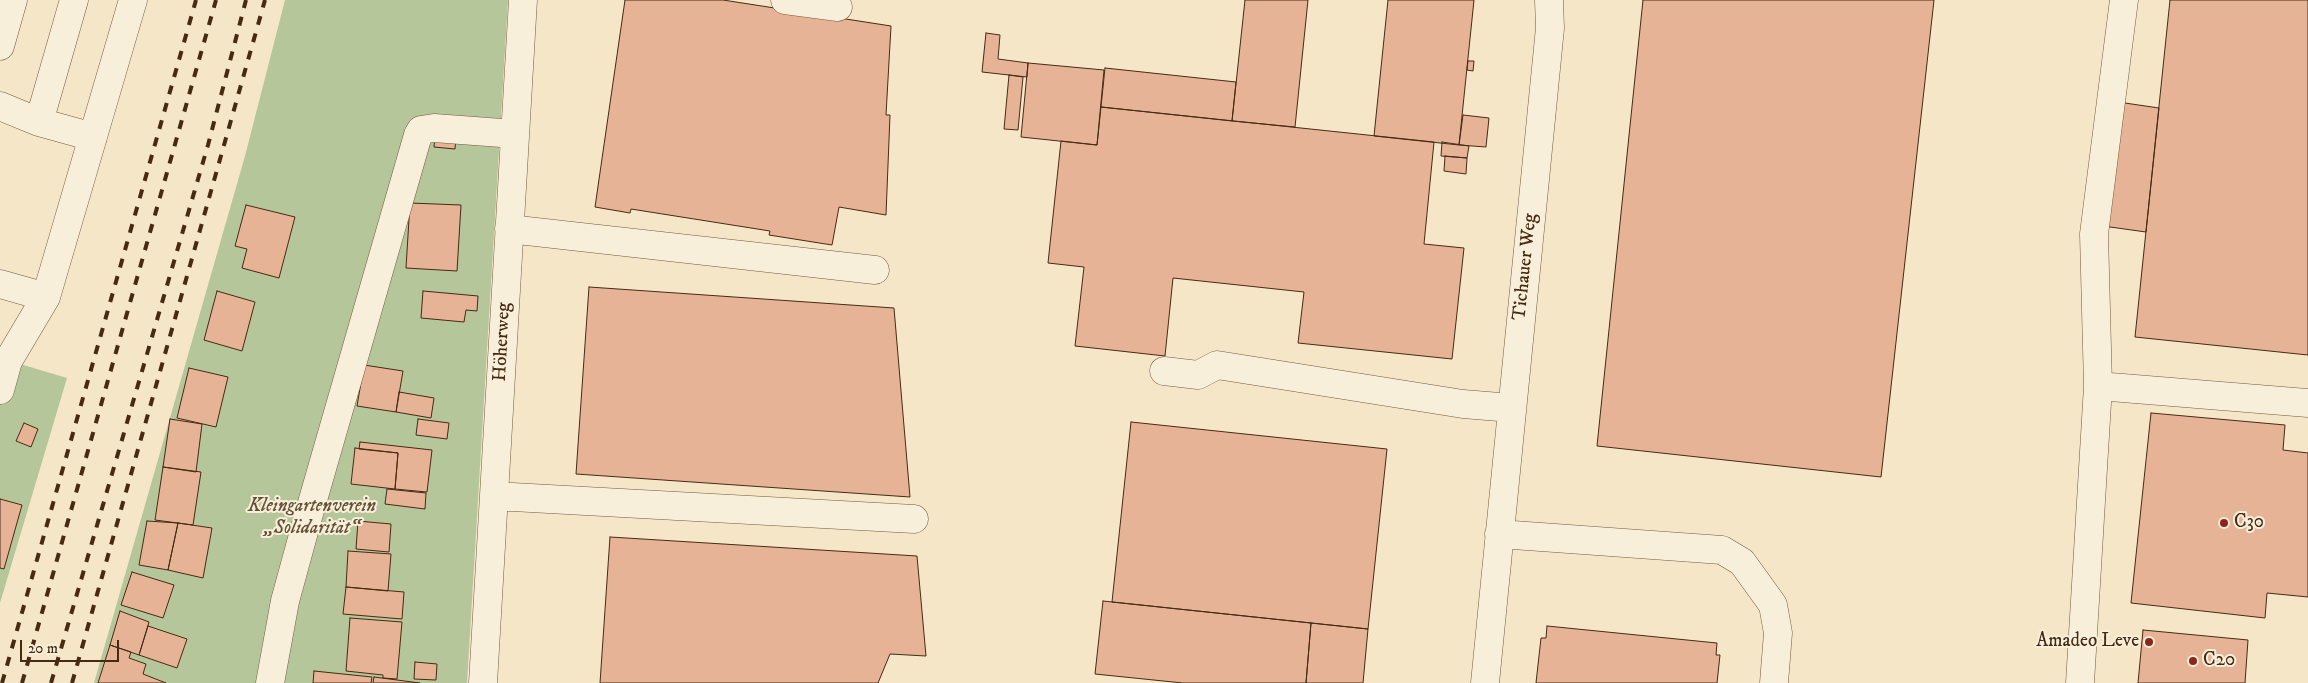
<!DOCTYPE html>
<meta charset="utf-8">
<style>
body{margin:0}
#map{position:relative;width:2308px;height:683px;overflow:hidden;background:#f5e6c7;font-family:"IM FELL DW Pica",serif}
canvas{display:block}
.scale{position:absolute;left:20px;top:640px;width:99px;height:22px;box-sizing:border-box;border:2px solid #462a12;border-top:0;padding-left:6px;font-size:15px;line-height:18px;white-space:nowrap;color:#462a12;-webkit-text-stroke:4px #f8efdb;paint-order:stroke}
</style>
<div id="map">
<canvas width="2308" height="683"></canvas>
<div class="scale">20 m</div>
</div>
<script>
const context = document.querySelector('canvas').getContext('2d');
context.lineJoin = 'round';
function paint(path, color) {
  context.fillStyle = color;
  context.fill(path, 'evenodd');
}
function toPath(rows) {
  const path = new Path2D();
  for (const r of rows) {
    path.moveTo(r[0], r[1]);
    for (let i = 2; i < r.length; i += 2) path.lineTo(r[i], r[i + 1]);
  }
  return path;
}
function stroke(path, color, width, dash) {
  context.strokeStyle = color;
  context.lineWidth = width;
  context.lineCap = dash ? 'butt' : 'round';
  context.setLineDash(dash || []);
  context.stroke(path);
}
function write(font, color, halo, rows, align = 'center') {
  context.font = font + ' "IM FELL DW Pica",serif';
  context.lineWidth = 4;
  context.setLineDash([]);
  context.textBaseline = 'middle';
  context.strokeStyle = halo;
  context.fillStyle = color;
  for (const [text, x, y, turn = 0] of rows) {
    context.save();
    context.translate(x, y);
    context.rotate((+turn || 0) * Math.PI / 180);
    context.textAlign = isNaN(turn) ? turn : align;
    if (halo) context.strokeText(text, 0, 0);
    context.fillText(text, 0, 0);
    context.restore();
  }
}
paint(toPath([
 [285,0,508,0,467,683,94,683,245,156],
 [0,358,67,378,0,603]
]), '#b5c69a');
const building = toPath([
 [625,0,723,0,891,26,886,115,890,115,886,215,839,207,832,245,769,235,770,231,631,209,630,213,595,207,625,0],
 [1245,0,1308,0,1295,127,1232,121,1245,0],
 [1388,0,1474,0,1459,145,1374,136,1388,0],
 [1643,0,1934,0,1881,477,1597,446,1643,0],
 [2170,0,2308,0,2308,355,2135,337,2170,0],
 [986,33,1000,35,998,59,1028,63,1027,77,982,72,986,33],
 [1468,61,1474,61,1473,71,1467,70,1468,61],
 [1028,63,1104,70,1097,145,1021,137,1028,63],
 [1105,68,1236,82,1232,121,1101,107,1105,68],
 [1009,75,1023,77,1018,130,1004,129,1009,75],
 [2118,102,2159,108,2146,232,2103,226,2118,102],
 [1101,107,1434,142,1424,244,1464,248,1452,359,1298,343,1304,292,1173,278,1165,356,1075,346,1084,267,1048,263,1061,141,1097,145,1101,107],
 [1463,115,1489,118,1486,147,1459,145,1463,115],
 [435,134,456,136,455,149,434,147,435,134],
 [1442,142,1469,146,1467,158,1441,156,1442,142],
 [1445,156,1467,158,1466,174,1444,171,1445,156],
 [410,203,461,205,457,271,406,268,410,203],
 [246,205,295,217,279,278,242,268,247,249,235,246,246,205],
 [589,287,894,308,910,497,576,474,589,287],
 [217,291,255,302,242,351,204,340,217,291],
 [423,291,478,296,477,311,466,310,464,322,421,318,423,291],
 [364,365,403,371,396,412,357,406,364,365],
 [189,368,228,377,216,427,177,418,189,368],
 [399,392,434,398,431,418,396,412,399,392],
 [2151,413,2285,425,2283,450,2308,453,2308,597,2267,593,2265,618,2131,603,2151,413],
 [170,419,202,424,196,472,163,467,170,419],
 [418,419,449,423,447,439,416,435,418,419],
 [1131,422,1387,449,1368,629,1112,602,1131,422],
 [24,423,38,429,31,447,16,441,24,423],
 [360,442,432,450,427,492,395,489,398,453,359,449,360,442],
 [355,448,398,453,395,489,351,484,355,448],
 [163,467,201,472,193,525,155,520,163,467],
 [387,489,426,493,425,509,385,504,387,489],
 [0,499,22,505,4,569,0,568,0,499],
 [147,521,178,523,168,570,139,565,147,521],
 [358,521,391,524,389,552,356,549,358,521],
 [178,523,212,528,203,578,168,570,178,523],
 [610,537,917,556,926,656,890,654,878,683,600,683,610,537],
 [348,551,391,554,388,591,346,587,348,551],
 [132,572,174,585,163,618,121,605,132,572],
 [346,587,404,592,402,619,343,614,346,587],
 [1103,601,1311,623,1306,683,1183,683,1095,674,1103,601],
 [120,611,149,622,139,655,110,645,120,611],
 [350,618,402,622,397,679,383,678,383,675,346,671,350,618],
 [1311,623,1368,629,1363,683,1306,683,1311,623],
 [148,626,187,639,177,668,139,655,148,626],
 [1547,626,1717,643,1716,655,1720,655,1717,683,1536,683,1541,638,1546,638,1547,626],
 [2143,630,2248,640,2245,683,2138,683,2143,630],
 [110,645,131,652,129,658,146,664,143,674,166,683,98,683,110,645],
 [415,662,437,664,436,680,414,679,415,662],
 [314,671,372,677,371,683,313,683,314,671],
 [374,677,420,683,373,683,374,677]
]);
paint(building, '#e6b397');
stroke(building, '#462a12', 1);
const minor = toPath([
 [785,0,838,7],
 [0,46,13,0],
 [0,106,39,122,93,137],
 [39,122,74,0],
 [509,229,875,270],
 [0,284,46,297],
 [1164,371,1198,375,1217,365,1463,404,1512,408],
 [2098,386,2308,403],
 [0,390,8,361,46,297,133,0],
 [494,496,914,519],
 [1499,534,1722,550,1742,562,1773,605,1778,633,1774,683],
 [270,683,285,601,308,517,418,135,421,130,434,128,515,134],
 [483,683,523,0],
 [1485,683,1550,28,1549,0],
 [2080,683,2098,386,2094,234,2124,0]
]);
stroke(minor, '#72593f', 29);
stroke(minor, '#f8efdb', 28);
stroke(toPath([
 [2,683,196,0],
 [22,683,216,0],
 [51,683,208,145,246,0],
 [72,683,265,0]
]), '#462a12', 4, [9, 9]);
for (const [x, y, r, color] of [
 [2224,523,5,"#8f2418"],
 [2149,642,5,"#8f2418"],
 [2193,661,5,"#8f2418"]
]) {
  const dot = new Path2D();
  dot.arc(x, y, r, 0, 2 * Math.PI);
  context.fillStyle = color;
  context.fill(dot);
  stroke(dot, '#f8efdb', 2);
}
write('19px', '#462a12', '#f8efdb', [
 ["Tichauer Weg",1526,267,-84],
 ["Höherweg",503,342,-87]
]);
write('italic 19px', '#625134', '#f8efdb', [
 ["Kleingartenverein",312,507],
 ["„Solidarität“",312,529]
]);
write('19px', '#462a12', '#f8efdb', [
 ["C30",2234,523],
 ["Amadeo Leve",2139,642,"right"],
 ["C20",2203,661]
], 'left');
</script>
